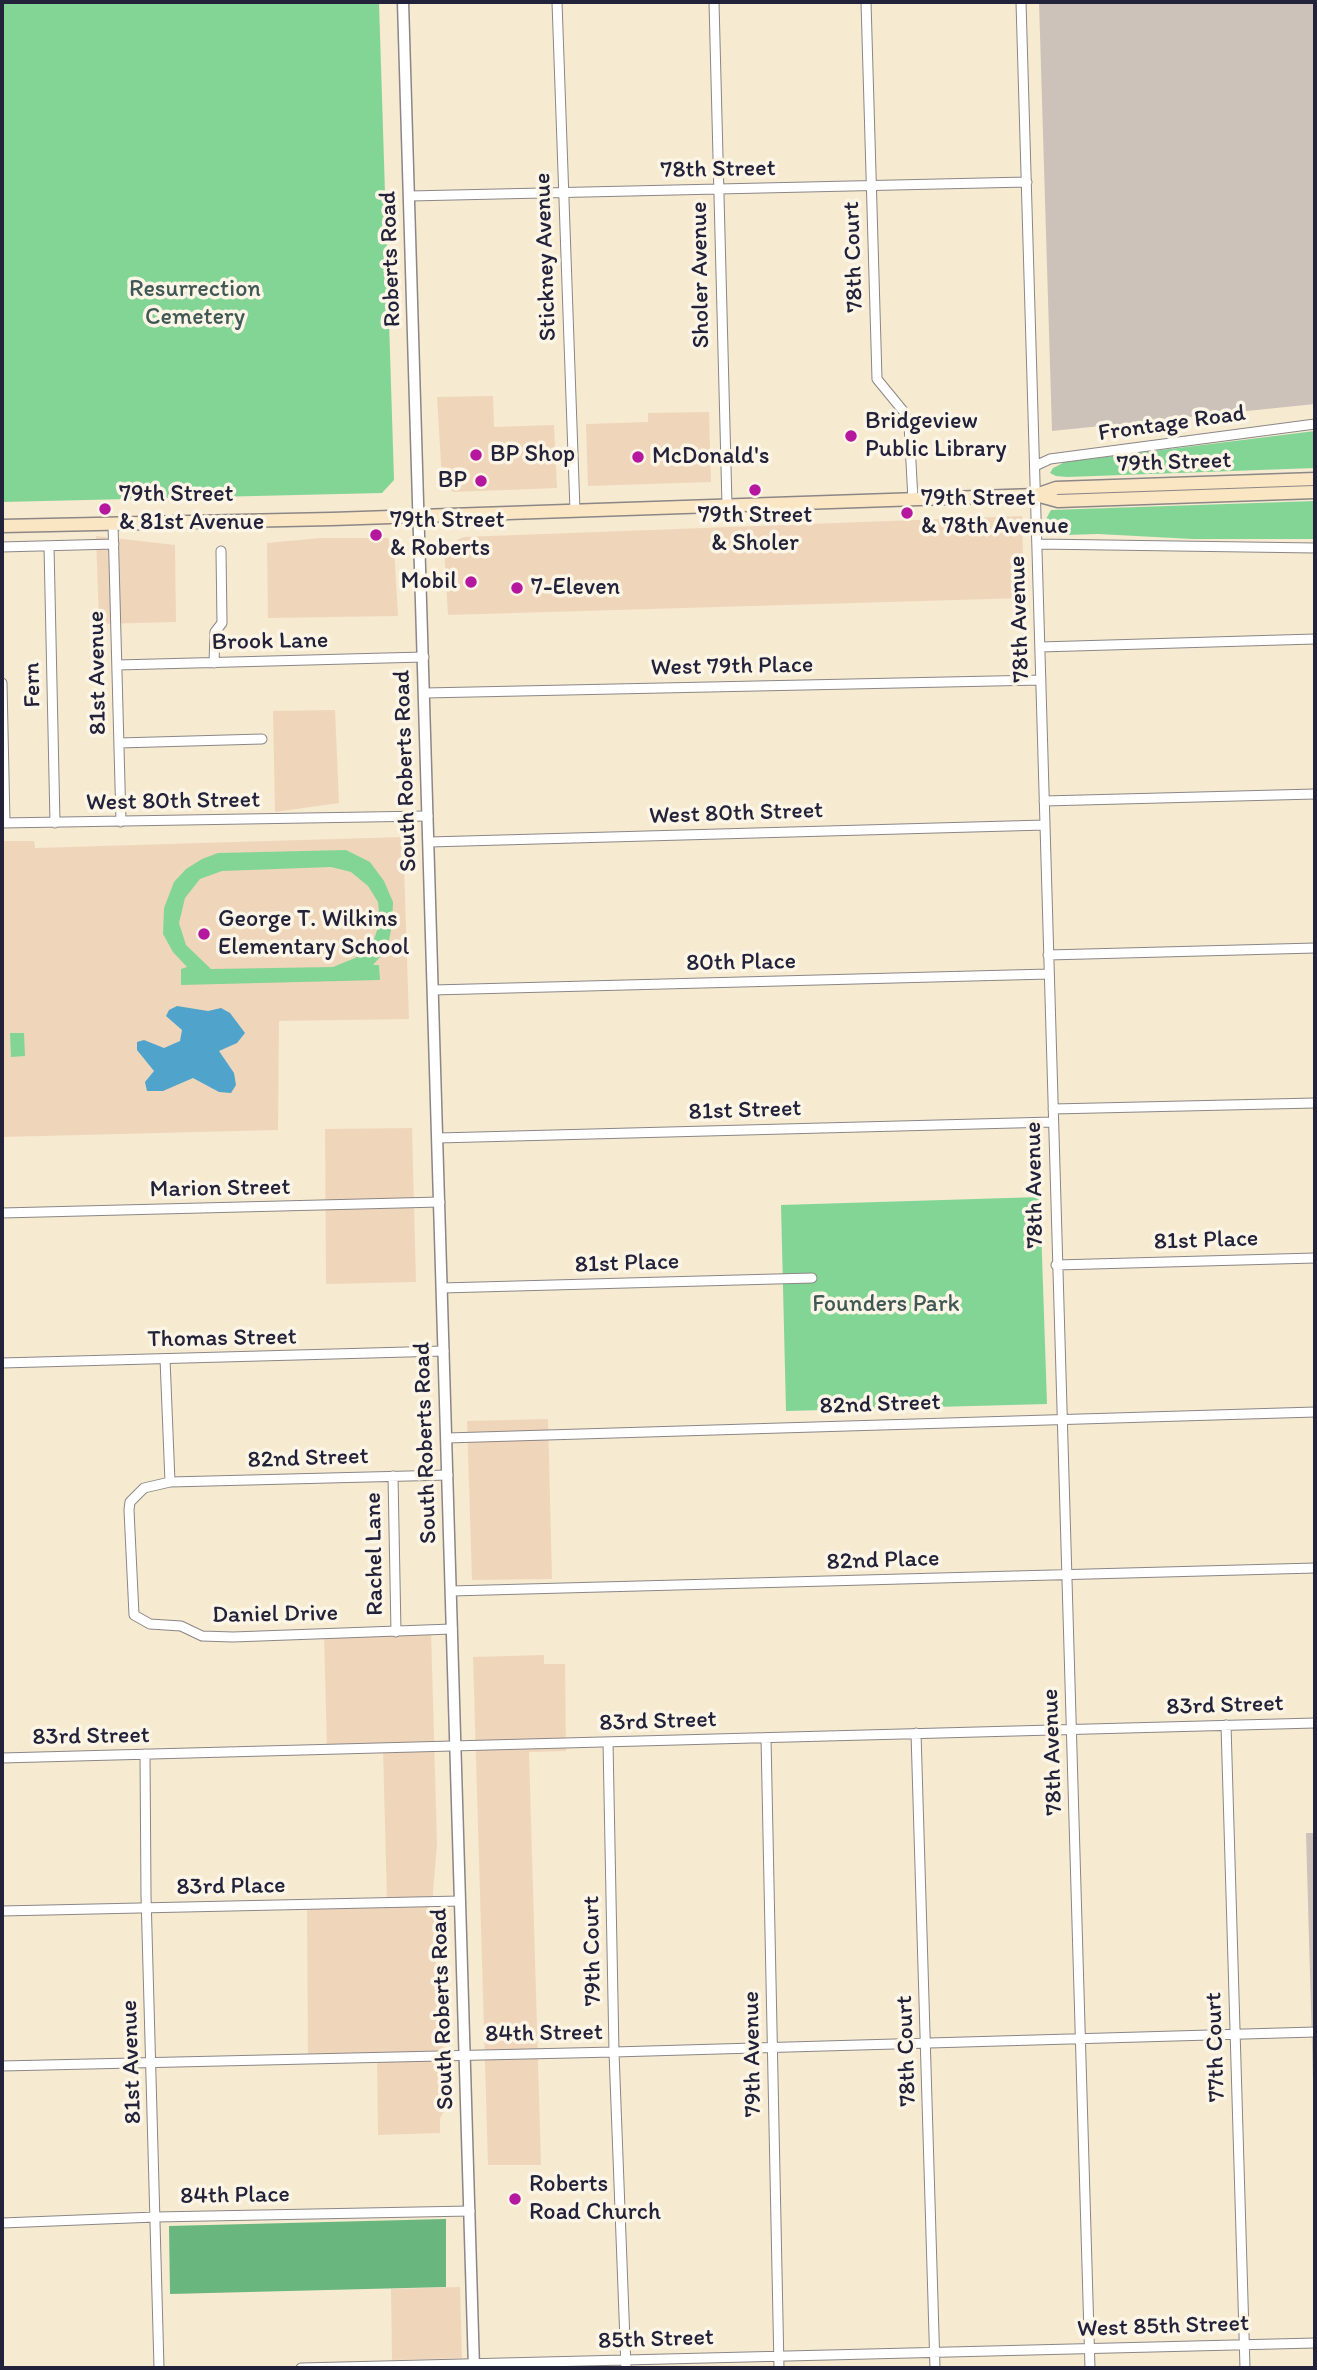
<!DOCTYPE html>
<style>
body{margin:0}
#map{position:relative;width:1317px;height:2370px;overflow:hidden;background:#f6ead1;font-family:Itim,sans-serif}
canvas{display:block}
.frame{position:absolute;inset:0;border:4px solid #22223b;pointer-events:none}
</style>
<div id="map">
<canvas width="1317" height="2370"></canvas>
<div class="frame"></div>
</div>
<script>
const context = document.querySelector('canvas').getContext('2d');
context.lineJoin = 'round';
function paint(path, color) {
  context.fillStyle = color;
  context.fill(path, 'evenodd');
}
function toPath(rows) {
  const path = new Path2D();
  for (const r of rows) {
    path.moveTo(r[0], r[1]);
    for (let i = 2; i < r.length; i += 2) path.lineTo(r[i], r[i + 1]);
  }
  return path;
}
function stroke(path, color, width, dash) {
  context.strokeStyle = color;
  context.lineWidth = width;
  context.lineCap = dash ? 'butt' : 'round';
  context.setLineDash(dash || []);
  context.stroke(path);
}
function write(font, color, halo, rows, align = 'center') {
  context.font = font + ' Itim,sans-serif';
  context.lineWidth = 7;
  context.setLineDash([]);
  context.textBaseline = 'middle';
  context.strokeStyle = halo;
  context.fillStyle = color;
  for (const [text, x, y, turn = 0] of rows) {
    context.save();
    context.translate(x, y);
    context.rotate((+turn || 0) * Math.PI / 180);
    context.textAlign = isNaN(turn) ? turn : align;
    if (halo) context.strokeText(text, 0, 0);
    context.fillText(text, 0, 0);
    context.restore();
  }
}
paint(toPath([
 [493,396,494,427,554,425,557,488,453,492,442,480,437,397],
 [709,412,711,482,588,486,586,424,648,422,648,413],
 [1022,516,1024,598,448,615,444,548,448,544,464,537],
 [96,536,175,545,176,622,99,624],
 [320,538,388,538,394,547,398,616,268,618,267,543],
 [335,710,339,803,275,812,273,711],
 [403,837,409,1019,279,1021,278,1130,2,1137,2,841,34,841,35,848],
 [412,1128,416,1282,326,1284,325,1129],
 [548,1419,552,1579,472,1580,467,1421],
 [431,1630,437,1844,433,1891,438,2029,443,2039,446,2108,440,2118,440,2133,378,2135,377,2057,308,2059,307,1905,387,1902,383,1749,327,1750,324,1634],
 [544,1655,544,1664,565,1664,566,1751,529,1752,541,2165,488,2165,473,1657],
 [460,2287,462,2358,392,2360,391,2289]
]), '#efd6bb');
paint(toPath([
 [1039,2,1315,2,1315,404,1052,431],
 [1306,1833,1315,1833,1315,2151]
]), '#cdc2b9');
paint(toPath([
 [2,2,379,2,394,480,382,493,2,502],
 [1315,431,1315,468,1067,477,1056,476,1050,473,1053,468,1065,462],
 [1315,501,1315,539,1193,539,1098,534,1062,535,1051,529,1046,519,1051,510],
 [346,850,370,862,384,881,393,902,392,926,387,949,373,965,379,965,380,980,181,985,181,969,187,967,173,952,163,934,164,908,174,882,186,869,202,859,218,853],
 [331,867,351,872,368,886,378,902,380,922,374,939,355,958,333,967,211,969,186,945,179,923,185,898,200,879,222,871],
 [10,1033,24,1033,25,1056,11,1057],
 [1040,1197,1047,1404,786,1411,781,1205]
]), '#83d596');
paint(toPath([
 [446,2219,446,2287,170,2294,169,2226]
]), '#6ab67f');
paint(toPath([
 [177,1006,208,1011,221,1008,230,1013,245,1033,237,1043,219,1051,234,1073,236,1085,231,1093,219,1092,193,1078,163,1091,147,1091,145,1082,154,1071,137,1050,137,1042,144,1040,164,1048,180,1041,182,1030,166,1016,169,1010]
]), '#50a3cb');
const minor = toPath([
 [557,2,575,511],
 [714,2,727,505],
 [866,2,877,379,904,412,909,425,913,500],
 [1021,2,1090,2368],
 [410,196,1027,182],
 [1035,466,1050,459,1315,424],
 [113,524,121,822],
 [1037,544,1315,548],
 [49,546,55,823],
 [2,547,114,544],
 [1040,647,1315,639],
 [214,663,215,632,222,623,221,551],
 [117,665,424,657],
 [2,683,5,823],
 [425,693,1041,680],
 [119,743,262,739],
 [1044,801,1315,794],
 [2,823,428,816],
 [429,842,1045,825],
 [1048,955,1315,948],
 [433,990,1049,974],
 [1053,1109,1315,1103],
 [438,1138,1053,1122],
 [2,1213,440,1202],
 [1056,1265,1315,1258],
 [442,1288,812,1278],
 [165,1359,170,1482],
 [2,1363,444,1351],
 [447,1438,1315,1412],
 [448,1475,170,1482,144,1488,130,1502,129,1510,134,1615,150,1624,181,1626,202,1636,233,1637,452,1629],
 [393,1476,396,1632],
 [451,1591,1315,1568],
 [1226,1725,1245,2368],
 [916,1733,935,2368],
 [766,1738,779,2368],
 [608,1742,614,2052,626,2368],
 [145,1754,146,1895,159,2368],
 [2,1758,1315,1723],
 [2,1911,460,1901],
 [2,2066,614,2052,1315,2032],
 [2,2223,156,2217,470,2211],
 [301,2368,1315,2343]
]);
const tertiary = toPath([
 [403,2,474,2368]
]);
const secondary = toPath([
 [1036,495,1056,488,1315,479],
 [2,526,332,519,1036,495,1058,501,1315,492]
]);
stroke(minor, '#8c8686', 11);
stroke(tertiary, '#8c8686', 13);
stroke(secondary, '#8c8686', 15);
stroke(minor, '#fff', 9);
stroke(tertiary, '#fff', 10);
stroke(secondary, '#fbe6c4', 12);
for (const [x, y, r, color] of [
 [851,436,7,"#b5179e"],
 [476,455,7,"#b5179e"],
 [638,457,7,"#b5179e"],
 [481,481,7,"#b5179e"],
 [755,490,7,"#b5179e"],
 [105,509,7,"#b5179e"],
 [907,513,7,"#b5179e"],
 [376,535,7,"#b5179e"],
 [471,582,7,"#b5179e"],
 [517,588,7,"#b5179e"],
 [204,934,7,"#b5179e"],
 [515,2199,7,"#b5179e"]
]) {
  const dot = new Path2D();
  dot.arc(x, y, r, 0, 2 * Math.PI);
  context.fillStyle = color;
  context.fill(dot);
  stroke(dot, '#fcf5e5', 2.5);
}
write('24px', '#22223b', '#fcf5e5', [
 ["78th Street",718,170,-1],
 ["Stickney Avenue",546,257,-92],
 ["78th Court",854,257,-92],
 ["Roberts Road",391,259,-92],
 ["Sholer Avenue",701,275,-91],
 ["Frontage Road",1172,424,-8],
 ["79th Street",1174,463,-2],
 ["78th Avenue",1020,619,-92],
 ["Brook Lane",270,642,-1],
 ["West 79th Place",732,667,-1],
 ["81st Avenue",98,673,-91],
 ["Fern",33,685,-91],
 ["South Roberts Road",406,771,-92],
 ["West 80th Street",173,802,-1],
 ["West 80th Street",736,814,-2],
 ["80th Place",741,963,-1],
 ["81st Street",745,1111,-2],
 ["78th Avenue",1035,1185,-91],
 ["Marion Street",220,1189,-1],
 ["81st Place",1206,1241,-2],
 ["81st Place",627,1264,-2],
 ["Thomas Street",222,1339,-1],
 ["82nd Street",880,1405,-2],
 ["South Roberts Road",426,1443,-92],
 ["82nd Street",308,1459,-2],
 ["Rachel Lane",375,1554,-91],
 ["82nd Place",883,1561,-2],
 ["Daniel Drive",275,1615,-1],
 ["83rd Street",1225,1706,-2],
 ["83rd Street",658,1722,-2],
 ["83rd Street",91,1737,-1],
 ["78th Avenue",1053,1752,-92],
 ["83rd Place",231,1887,-1],
 ["79th Court",593,1951,-91],
 ["South Roberts Road",443,2009,-92],
 ["84th Street",544,2034,-1],
 ["77th Court",1216,2047,-92],
 ["78th Court",907,2051,-92],
 ["79th Avenue",753,2054,-91],
 ["81st Avenue",132,2062,-92],
 ["84th Place",235,2196,-1],
 ["West 85th Street",1163,2327,-2],
 ["85th Street",656,2340,-2]
]);
write('24px', '#3f5856', '#fcf5e5', [
 ["Resurrection",195,290],
 ["Cemetery",195,318],
 ["Founders Park",886,1305]
]);
write('24px', '#22223b', '#fcf5e5', [
 ["Bridgeview",865,422],
 ["Public Library",865,450],
 ["BP Shop",490,455],
 ["McDonald's",652,457],
 ["BP",467,481,"right"],
 ["79th Street",119,495],
 ["& 81st Avenue",119,523],
 ["79th Street",921,499],
 ["& 78th Avenue",921,527],
 ["79th Street",755,516,"center"],
 ["& Sholer",755,544,"center"],
 ["79th Street",390,521],
 ["& Roberts",390,549],
 ["Mobil",457,582,"right"],
 ["7-Eleven",531,588],
 ["George T. Wilkins",218,920],
 ["Elementary School",218,948],
 ["Roberts",529,2185],
 ["Road Church",529,2213]
], 'left');
</script>
